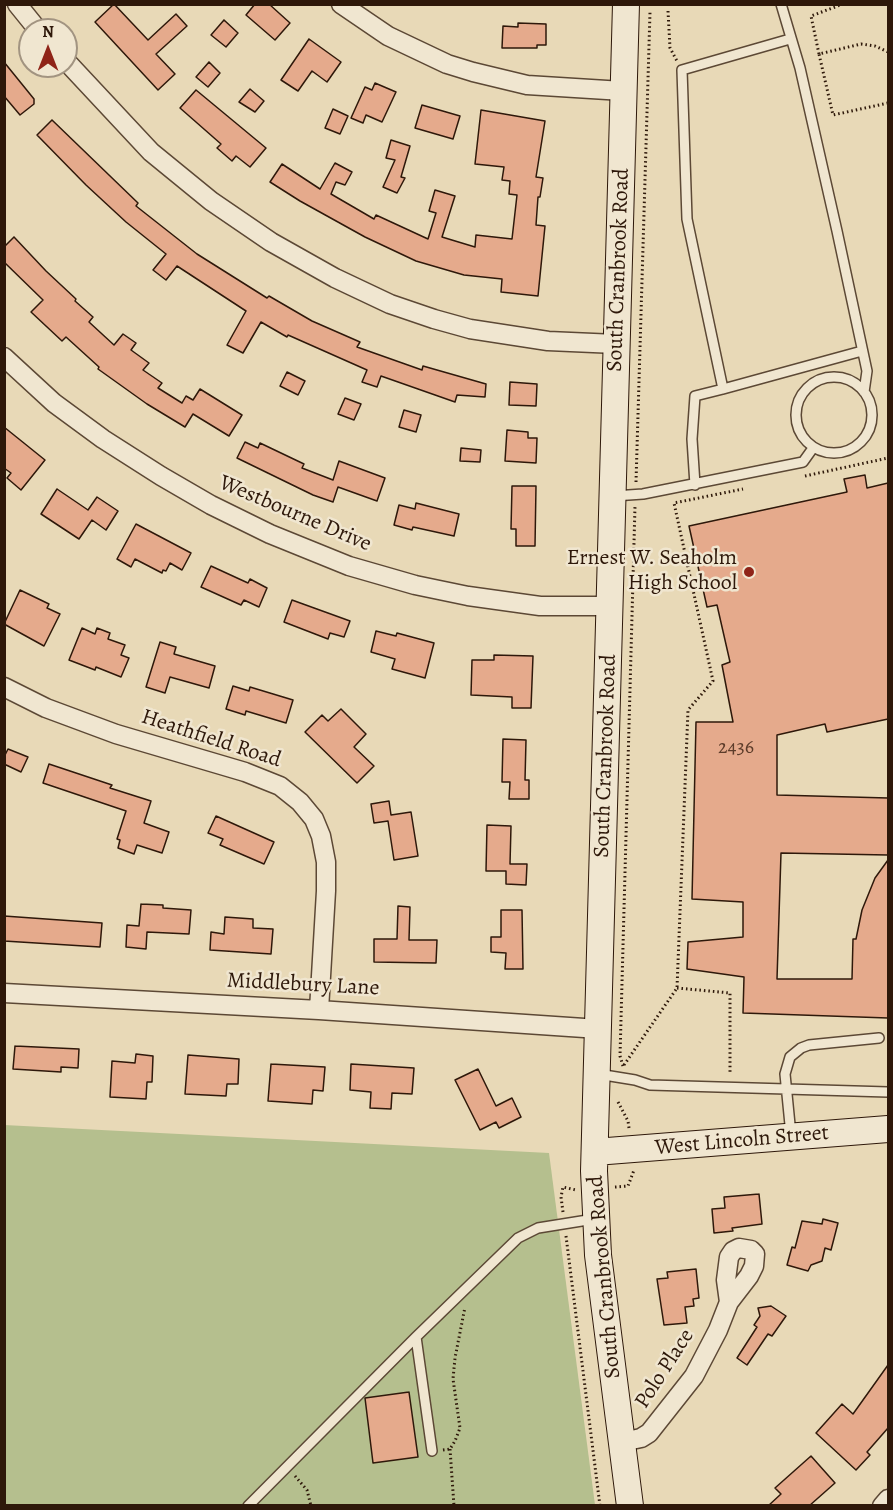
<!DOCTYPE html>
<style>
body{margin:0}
#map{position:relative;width:893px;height:1510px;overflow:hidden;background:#e8d9b7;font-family:Alegreya,serif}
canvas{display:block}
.frame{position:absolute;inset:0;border:6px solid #2e180a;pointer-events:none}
.north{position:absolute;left:18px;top:18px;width:60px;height:60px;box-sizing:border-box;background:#f0e6d0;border:2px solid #a29481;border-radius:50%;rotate:0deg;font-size:16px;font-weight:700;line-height:24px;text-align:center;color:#2e180a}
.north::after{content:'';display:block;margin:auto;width:21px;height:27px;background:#8f2418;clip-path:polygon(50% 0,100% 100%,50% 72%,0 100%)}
</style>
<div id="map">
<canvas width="893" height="1510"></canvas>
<div class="frame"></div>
<div class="north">N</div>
</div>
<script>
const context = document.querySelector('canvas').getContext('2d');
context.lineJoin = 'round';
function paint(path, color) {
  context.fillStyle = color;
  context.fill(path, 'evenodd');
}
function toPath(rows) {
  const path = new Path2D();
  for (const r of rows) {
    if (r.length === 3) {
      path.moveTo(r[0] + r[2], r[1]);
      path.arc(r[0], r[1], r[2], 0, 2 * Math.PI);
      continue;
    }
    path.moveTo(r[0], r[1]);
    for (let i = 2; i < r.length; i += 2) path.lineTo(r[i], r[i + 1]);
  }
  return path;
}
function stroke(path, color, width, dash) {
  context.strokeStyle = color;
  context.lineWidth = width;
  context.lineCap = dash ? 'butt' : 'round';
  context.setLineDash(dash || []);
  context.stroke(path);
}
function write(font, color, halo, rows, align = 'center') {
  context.font = font + ' Alegreya,serif';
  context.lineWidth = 5;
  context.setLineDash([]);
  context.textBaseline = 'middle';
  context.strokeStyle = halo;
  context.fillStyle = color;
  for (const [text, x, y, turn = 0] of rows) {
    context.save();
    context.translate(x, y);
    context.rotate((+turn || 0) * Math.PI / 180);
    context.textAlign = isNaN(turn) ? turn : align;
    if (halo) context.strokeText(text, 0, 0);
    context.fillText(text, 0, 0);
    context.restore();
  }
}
paint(toPath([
 [4,1125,549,1153,595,1505,5,1505]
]), '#b5bf8e');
const building = toPath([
 [114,4,148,40,176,14,187,26,156,54,175,74,158,90,95,22,114,4],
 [255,4,269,4,290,23,275,40,246,15,255,4],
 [224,20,238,33,226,47,211,35,224,20],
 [518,23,546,24,546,45,537,45,537,48,502,48,503,26,518,27,518,23],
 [309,39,341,62,327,82,312,71,298,91,281,80,309,39],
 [4,62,34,99,34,104,20,115,4,96,4,62],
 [209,62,220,73,208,87,196,77,209,62],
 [375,83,396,92,382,122,366,115,363,123,351,118,365,87,372,90,375,83],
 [250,89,264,101,255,112,239,102,250,89],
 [196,90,266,148,250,167,236,156,232,161,217,148,221,144,180,108,196,90],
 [422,105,460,116,453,139,415,128,422,105],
 [333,109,348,116,340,134,325,128,333,109],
 [481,110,545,121,536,177,543,178,540,197,538,197,536,225,545,226,538,296,501,292,502,279,464,275,416,261,365,237,300,201,270,182,282,164,320,189,335,163,352,172,345,185,336,182,331,194,374,219,376,215,428,239,436,213,429,211,435,190,455,196,442,237,475,247,476,235,512,239,517,195,509,194,510,181,502,180,504,167,475,164,481,110],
 [52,120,138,203,136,206,197,254,267,298,269,296,312,321,360,342,357,347,422,370,423,366,486,384,485,397,457,395,455,402,381,376,377,387,362,382,367,370,288,335,287,337,261,322,243,353,227,345,246,311,177,266,166,280,153,270,166,254,126,222,86,185,37,135,52,120],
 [391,140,410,146,401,177,405,178,397,193,383,187,395,160,386,158,391,140],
 [14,237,46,271,76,299,75,301,93,317,89,322,114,345,123,334,136,343,131,350,149,363,143,370,162,383,158,388,182,403,186,396,193,400,200,389,242,415,229,436,193,414,185,427,147,404,98,369,99,367,66,337,62,341,31,312,43,300,4,262,4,247,14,237],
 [287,372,305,381,298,395,280,386,287,372],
 [510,382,537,384,536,406,509,405,510,382],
 [345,398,361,404,354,420,338,414,345,398],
 [404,410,421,415,416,432,399,427,404,410],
 [4,427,45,460,21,490,7,478,11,473,4,468,4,427],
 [507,430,528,432,528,438,537,438,536,463,505,461,507,430],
 [245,442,258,448,260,443,304,464,302,468,333,480,339,461,385,478,377,501,338,487,333,502,313,495,237,458,245,442],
 [461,448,481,450,480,462,460,461,461,448],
 [865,475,867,488,888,483,888,719,827,732,825,724,777,735,777,795,888,798,888,855,781,853,777,979,852,979,853,939,856,939,862,910,875,878,888,860,888,1018,743,1013,744,977,687,969,688,942,743,937,743,902,692,899,696,722,733,722,722,665,730,662,717,605,707,607,689,526,847,492,844,479,865,475],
 [512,486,536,486,535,546,516,546,516,529,511,529,512,486],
 [57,489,88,510,97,497,118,511,106,530,92,520,79,539,41,514,57,489],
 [416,503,459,514,454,536,413,527,412,530,394,525,399,505,415,509,416,503],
 [136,524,191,553,182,570,170,563,166,571,163,570,162,573,135,559,131,567,117,559,136,524],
 [211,566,248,583,250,579,267,588,259,607,244,600,241,605,201,587,211,566],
 [20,590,49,604,47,608,60,614,44,646,4,624,20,590],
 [292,600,350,621,344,637,330,633,328,639,284,622,292,600],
 [82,628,95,634,97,628,110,633,108,639,125,645,121,655,129,658,121,677,96,667,95,670,69,660,82,628],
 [376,631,396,636,397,633,434,643,425,678,392,669,395,659,371,652,376,631],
 [160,642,176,647,174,654,215,666,209,688,170,677,165,693,146,687,160,642],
 [494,655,533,656,531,708,512,708,512,697,471,695,472,660,494,660,494,655],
 [233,686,249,691,250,687,293,700,286,723,246,711,245,715,226,709,233,686],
 [341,709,366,734,354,747,374,766,357,783,305,732,322,715,328,721,341,709],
 [503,739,526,740,525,780,529,780,529,799,509,799,510,782,502,782,503,739],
 [8,749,28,757,21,772,4,764,4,757,8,749],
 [49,764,112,785,110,788,151,801,144,823,169,832,162,853,137,845,134,854,118,848,120,840,117,839,126,811,43,783,49,764],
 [389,801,391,815,411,812,418,856,394,860,388,821,374,823,371,804,389,801],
 [216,816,274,842,264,864,220,845,223,839,208,833,216,816],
 [487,825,511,826,510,864,527,864,526,885,506,884,506,871,486,871,487,825],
 [141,904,163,905,163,908,191,910,189,934,147,932,146,949,126,947,127,925,139,926,141,904],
 [398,906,410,907,409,940,437,940,436,963,374,962,374,939,397,939,398,906],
 [501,910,522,910,523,969,505,969,506,953,491,952,491,937,501,937,501,910],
 [4,916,102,923,100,947,4,941,4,916],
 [225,917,253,919,253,928,273,929,271,954,210,950,211,932,224,934,225,917],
 [15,1046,79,1049,78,1068,61,1067,61,1072,13,1069,15,1046],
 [136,1054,153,1056,152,1082,147,1082,146,1099,110,1097,112,1061,135,1063,136,1054],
 [188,1055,239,1059,238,1084,227,1084,226,1096,185,1094,188,1055],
 [271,1064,325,1067,323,1091,313,1090,312,1104,268,1101,271,1064],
 [351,1064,414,1068,412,1094,392,1093,391,1109,370,1108,371,1092,350,1090,351,1064],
 [478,1069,496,1106,512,1098,521,1117,499,1128,496,1122,480,1130,455,1080,478,1069],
 [759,1194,762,1224,732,1228,733,1231,714,1233,712,1209,725,1208,724,1197,759,1194],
 [823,1219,838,1223,831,1250,825,1248,822,1261,811,1265,808,1271,787,1265,792,1247,795,1248,802,1221,822,1224,823,1219],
 [696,1269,699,1298,693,1299,694,1306,685,1307,687,1323,664,1325,657,1279,668,1278,667,1272,696,1269],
 [771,1306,786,1316,772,1336,768,1334,747,1365,737,1358,757,1327,754,1325,760,1316,758,1308,771,1306],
 [888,1365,888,1428,867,1452,870,1455,856,1470,816,1433,842,1404,853,1414,888,1365],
 [409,1392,418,1457,373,1463,365,1398,409,1392],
 [811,1456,835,1483,809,1506,768,1506,781,1494,775,1488,811,1456]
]);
paint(building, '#e5aa8c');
stroke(building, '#2e180a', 1.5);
const lane = toPath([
 [781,4,800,68,837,231,867,371,864,392],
 [834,415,38],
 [723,389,862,351],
 [695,485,692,439,695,396,723,389,687,219,682,70,790,39],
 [614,496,643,494,803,462,813,448],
 [598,1074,635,1080,650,1085,888,1092],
 [791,1135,785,1074,790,1057,801,1048,809,1045,879,1038],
 [416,1337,432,1451],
 [248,1506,416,1337,518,1238,538,1228,594,1219]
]);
const street = toPath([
 [17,4,38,30],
 [341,4,388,36,447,64,473,72,527,85,623,91],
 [66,61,151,152,211,201,271,242,335,278,390,304,434,319,470,329,548,341,616,344],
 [4,357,54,403,103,439,161,476,211,505,270,534,349,566,415,585,468,596,540,606,610,606],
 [4,687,46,708,116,734,245,772,280,786,300,802,314,819,321,836,326,862,326,891,319,1010],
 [4,993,319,1010,599,1029],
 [622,1442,641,1438,649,1433,694,1376,718,1330,729,1302,749,1276,754,1266,755,1254,751,1250,739,1248,733,1251,729,1257,726,1280,729,1302],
 [882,1506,888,1499]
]);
const secondary = toPath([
 [626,4,594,1171,598,1255,630,1506],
 [595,1152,888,1129]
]);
stroke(lane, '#5c4835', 12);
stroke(street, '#5c4835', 21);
stroke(secondary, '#2e180a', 28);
stroke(toPath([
 [668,11,670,48,677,61],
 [888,52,875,46,861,44,819,54,833,115,888,103],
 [819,54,811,16,843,4],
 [805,476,888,458],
 [636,482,650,12],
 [677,988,730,993,730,1072],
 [624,1065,677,988,688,710,713,681,674,503,743,489],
 [623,1066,620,1056,635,506],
 [618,1102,628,1121,629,1128],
 [615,1187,628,1186,634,1170],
 [563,1212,561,1197,563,1187,576,1190],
 [566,1236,600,1506],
 [450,1449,454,1506],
 [443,1450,450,1449,455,1441,460,1428,453,1379,455,1358,465,1307],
 [295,1476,307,1490,311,1506]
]), '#2e180a', 3, [1.5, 3]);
stroke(lane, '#f0e6d0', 9);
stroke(street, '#f0e6d0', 18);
stroke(secondary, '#f0e6d0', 26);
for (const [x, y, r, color] of [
 [749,572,6,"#8f2418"]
]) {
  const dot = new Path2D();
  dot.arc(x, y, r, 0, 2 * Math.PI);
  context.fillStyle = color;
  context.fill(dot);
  stroke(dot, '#f0e6d0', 2);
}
write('20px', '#5c3c2a', null, [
 ["2436",736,748]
]);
write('22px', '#2e180a', '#f0e6d0', [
 ["South Cranbrook Road",619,270,-88],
 ["Westbourne Drive",295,514,23],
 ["Heathfield Road",211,739,18],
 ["South Cranbrook Road",606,756,-88],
 ["Middlebury Lane",303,985,3],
 ["West Lincoln Street",742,1141,-5],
 ["South Cranbrook Road",605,1277,-95],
 ["Polo Place",665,1369,-57]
]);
write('22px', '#2e180a', '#f0e6d0', [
 ["Ernest W. Seaholm",737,559],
 ["High School",737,584]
], 'right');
</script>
